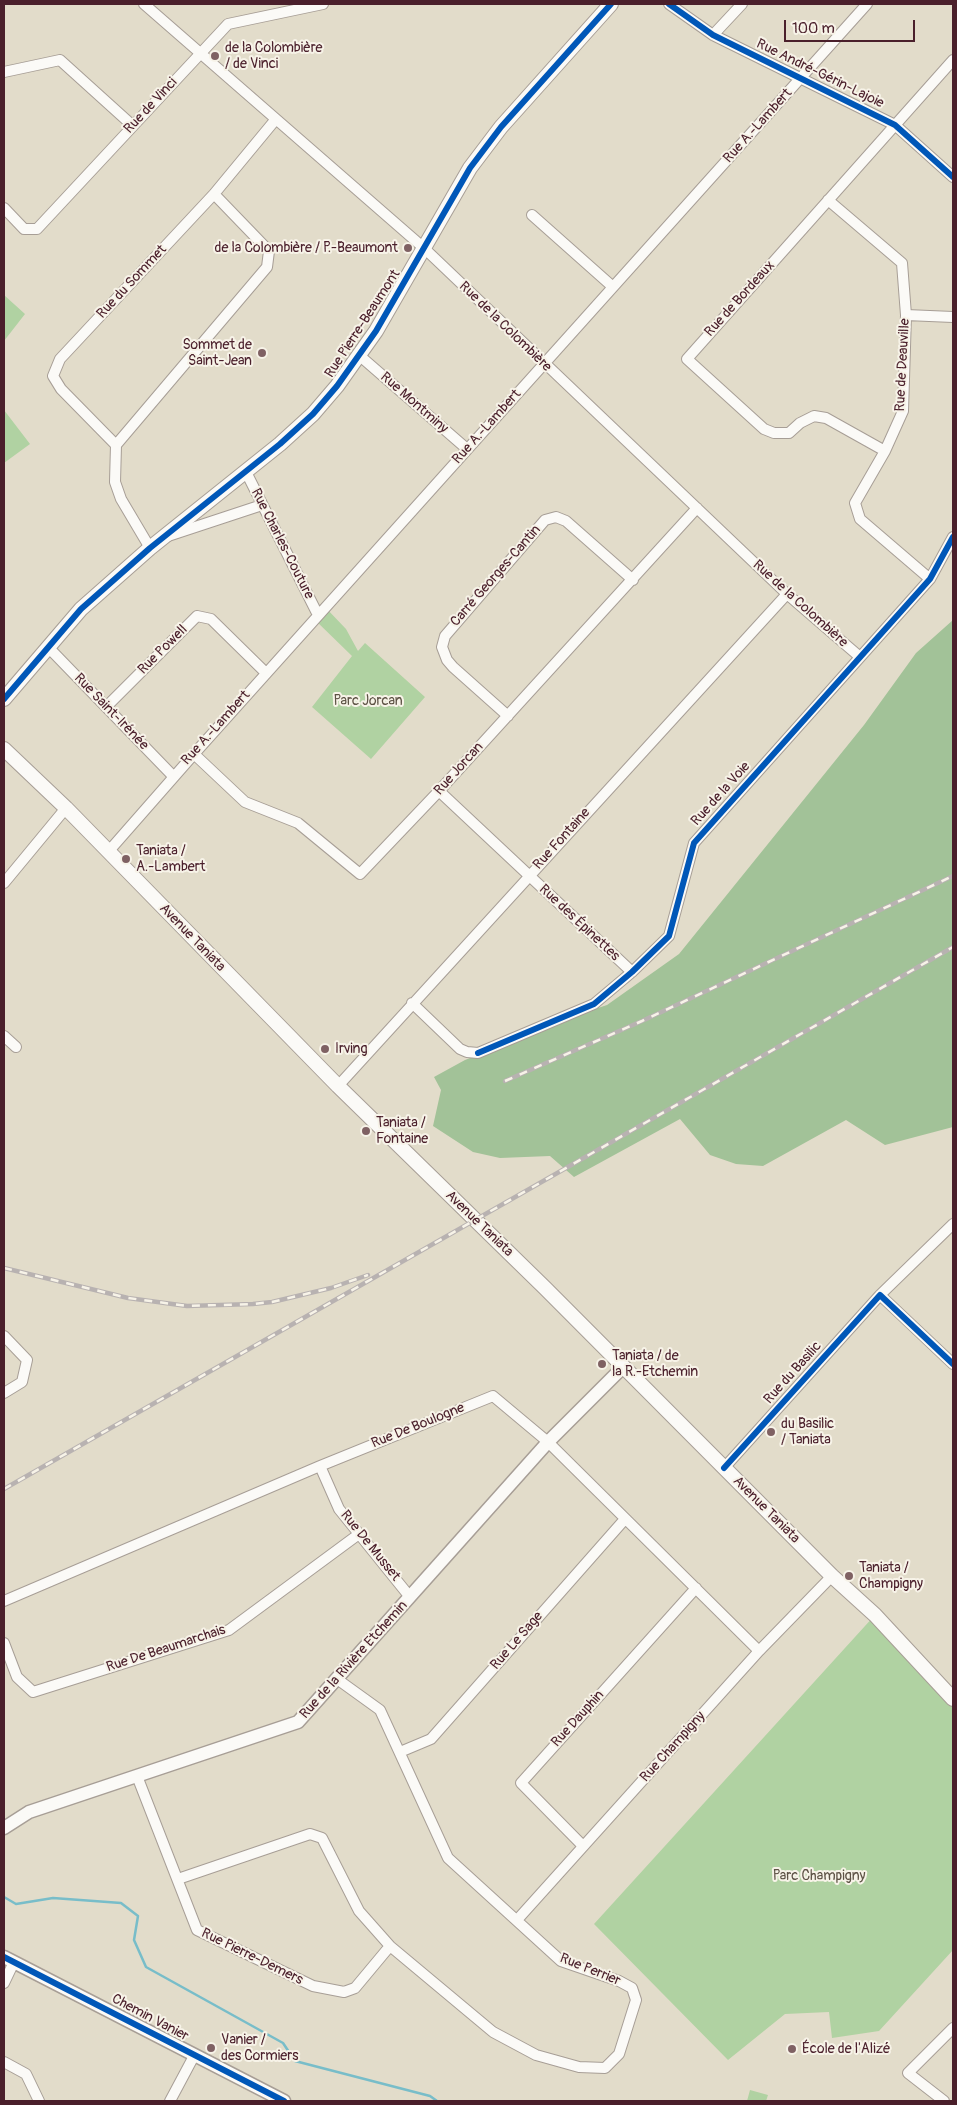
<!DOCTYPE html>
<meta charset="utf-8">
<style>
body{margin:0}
#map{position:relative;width:957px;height:2105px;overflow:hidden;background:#e2dcca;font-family:Pangolin,sans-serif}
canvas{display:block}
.frame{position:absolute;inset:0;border:5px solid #4a1f2b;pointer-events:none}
.scale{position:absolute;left:784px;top:20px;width:131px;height:22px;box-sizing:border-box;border:2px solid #4a1f2b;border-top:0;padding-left:6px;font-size:15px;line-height:18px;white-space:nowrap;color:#4a1f2b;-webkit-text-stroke:4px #f7f3e8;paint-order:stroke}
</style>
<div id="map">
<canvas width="957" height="2105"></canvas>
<div class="frame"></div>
<div class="scale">100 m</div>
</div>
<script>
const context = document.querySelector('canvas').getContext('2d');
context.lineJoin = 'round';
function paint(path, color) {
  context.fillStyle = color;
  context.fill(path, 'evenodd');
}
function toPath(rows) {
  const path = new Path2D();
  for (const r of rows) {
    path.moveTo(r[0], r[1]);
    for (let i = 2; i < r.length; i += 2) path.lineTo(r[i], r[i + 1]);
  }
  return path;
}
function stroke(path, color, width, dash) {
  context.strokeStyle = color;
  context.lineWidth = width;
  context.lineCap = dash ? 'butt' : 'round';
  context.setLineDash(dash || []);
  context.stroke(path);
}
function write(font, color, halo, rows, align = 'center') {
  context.font = font + ' Pangolin,sans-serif';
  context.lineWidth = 4;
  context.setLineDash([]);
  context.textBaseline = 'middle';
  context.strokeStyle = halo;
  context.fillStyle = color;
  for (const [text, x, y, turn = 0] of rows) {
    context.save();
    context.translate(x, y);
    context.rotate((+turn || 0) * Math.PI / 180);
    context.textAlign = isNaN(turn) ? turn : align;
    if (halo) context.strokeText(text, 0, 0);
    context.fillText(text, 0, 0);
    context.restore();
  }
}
paint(toPath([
 [4,295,25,314,4,341],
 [4,410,30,444,4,463],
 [325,607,346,629,358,651,365,643,425,697,371,759,312,707,352,656,314,619],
 [875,1615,953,1699,953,1950,879,2031,832,2038,829,2012,785,2014,728,2060,594,1924],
 [750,2090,768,2095,766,2101,747,2101]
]), '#b0d2a2');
paint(toPath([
 [953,620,953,1127,885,1145,846,1120,763,1166,736,1164,710,1155,680,1119,574,1177,550,1156,500,1158,473,1152,433,1126,441,1090,434,1077,465,1060,580,1014,607,1005,679,954,864,725,916,653]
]), '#a2c298');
stroke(toPath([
 [4,1897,16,1904,53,1898,121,1903,138,1916,134,1940,146,1967,283,2043,295,2061,430,2096,437,2101]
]), '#78bdc9', 2.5);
const minor = toPath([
 [144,4,425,249,787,594,860,657],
 [669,4,713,35,895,125,953,177],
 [713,35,742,4],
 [4,72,60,60,133,126],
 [828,200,902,263,906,315,903,411,885,451,855,503,860,519,930,579],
 [4,208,24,229,37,229,228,24,323,4],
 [532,215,613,287],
 [906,315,953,317],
 [360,356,467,449],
 [116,445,61,389,53,376,60,359,214,194,276,119],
 [885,451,826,418,814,416,800,423,789,433,774,433,764,429,687,359,953,60],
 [246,472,318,615],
 [168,536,262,505],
 [150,548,121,499,115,482,116,445,267,267,269,251,214,194],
 [48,647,173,776],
 [106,707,197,616,211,619,266,673],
 [508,716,453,667,447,660,442,647,445,636,545,520,556,517,566,521,633,580],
 [194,754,245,802,298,823,360,874,439,791,697,508],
 [439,791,632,972],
 [108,852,194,754,867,4],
 [4,883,66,808],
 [412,1003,460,1049,467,1052,478,1053,594,1004,632,972,669,936,694,843,930,579,953,537],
 [4,1036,16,1047],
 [338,1086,787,594],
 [880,1295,953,1364],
 [4,1336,27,1360,22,1382,4,1393],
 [320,1466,339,1509,410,1597],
 [724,1468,880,1295,953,1224],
 [4,1601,320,1466,493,1396,548,1442,759,1651],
 [4,1643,17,1677,33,1692,229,1630,359,1534],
 [400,1752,431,1739,625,1519],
 [137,1776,197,1930,313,1986,344,1992,355,1988,390,1946],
 [583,1846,521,1783,696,1588],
 [178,1879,310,1834,322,1838,359,1911,390,1946,493,2032,536,2055,579,2067,605,2068,619,2054,636,2000,632,1988,619,1981,561,1961,448,1858,380,1710,337,1679],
 [517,1920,759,1651,832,1576],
 [4,1983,14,1962],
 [4,2062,26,2074,39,2101],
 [170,2101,194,2056],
 [944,2101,908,2073,953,2028]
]);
const tertiary = toPath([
 [4,1828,29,1812,298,1722,548,1442,623,1367],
 [4,1957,284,2101]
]);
const secondary = toPath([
 [4,699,81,609,150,548,280,444,313,414,337,386,376,331,470,168,501,127,611,4],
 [4,749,66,808,338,1086,545,1288,832,1576,875,1615,953,1699]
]);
stroke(minor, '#a79e96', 12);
stroke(tertiary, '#a79e96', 15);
stroke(secondary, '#a79e96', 16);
stroke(minor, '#fbfaf7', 10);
stroke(tertiary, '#fbfaf7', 12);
stroke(secondary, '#fbfaf7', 14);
const rail = toPath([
 [505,1081,642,1021,953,876],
 [4,1268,128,1298,187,1306,253,1304,272,1302,331,1288,368,1275],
 [4,1489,953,947]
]);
stroke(rail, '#b8b2b1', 4.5);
stroke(rail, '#f7f3e8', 2.5, [8]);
stroke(toPath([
 [669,4,713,35,895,125,953,177],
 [4,699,81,609,150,548,280,444,313,414,337,386,376,331,470,168,501,127,611,4],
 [478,1053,594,1004,632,972,669,936,694,843,930,579,953,537],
 [724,1468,880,1295,953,1364],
 [4,1957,284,2101]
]), '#0057b8', 6);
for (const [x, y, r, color] of [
 [215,56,5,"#7f6163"],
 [408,248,5,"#7f6163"],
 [262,353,5,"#7f6163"],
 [126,859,5,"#7f6163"],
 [325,1049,5,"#7f6163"],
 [366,1131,5,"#7f6163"],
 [602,1364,5,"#7f6163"],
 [771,1432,5,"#7f6163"],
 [849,1576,5,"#7f6163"],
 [211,2048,5,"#7f6163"],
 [792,2049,5,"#7f6163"]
]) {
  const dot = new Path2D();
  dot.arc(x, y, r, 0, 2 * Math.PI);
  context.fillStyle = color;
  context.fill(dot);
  stroke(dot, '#f7f3e8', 2);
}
write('14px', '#4a1f2b', '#f7f3e8', [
 ["de la Colombière",225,48],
 ["/ de Vinci",225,64],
 ["de la Colombière / P.-Beaumont",398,248,"right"],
 ["Sommet de",252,345,"right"],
 ["Saint-Jean",252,361,"right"],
 ["Taniata /",136,851],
 ["A.-Lambert",136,867],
 ["Irving",335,1049],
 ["Taniata /",376,1123],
 ["Fontaine",376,1139],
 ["Taniata / de",612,1356],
 ["la R.-Etchemin",612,1372],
 ["du Basilic",781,1424],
 ["/ Taniata",781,1440],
 ["Taniata /",859,1568],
 ["Champigny",859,1584],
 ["Vanier /",221,2040],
 ["des Cormiers",221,2056],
 ["École de l'Alizé",802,2049]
], 'left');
write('14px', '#4a1f2b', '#f7f3e8', [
 ["Rue André-Gérin-Lajoie",820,74,26],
 ["Rue de Vinci",151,106,-47],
 ["Rue A.-Lambert",758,126,-48],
 ["Rue du Sommet",132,282,-47],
 ["Rue de Bordeaux",740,299,-48],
 ["Rue Pierre-Beaumont",363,324,-57],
 ["Rue de la Colombière",505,327,44],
 ["Rue de Deauville",903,365,-87],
 ["Rue Montminy",414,403,41],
 ["Rue A.-Lambert",487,427,-48],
 ["Rue Charles-Couture",282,544,63],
 ["Carré Georges-Cantin",496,576,-49],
 ["Rue de la Colombière",800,604,42],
 ["Rue Powell",163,650,-45],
 ["Rue Saint-Irénée",111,712,46],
 ["Rue A.-Lambert",216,728,-48],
 ["Rue Jorcan",459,769,-48],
 ["Rue de la Voie",721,794,-48],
 ["Rue Fontaine",562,839,-48],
 ["Rue des Épinettes",579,923,43],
 ["Avenue Taniata",192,938,46],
 ["Avenue Taniata",479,1224,44],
 ["Rue du Basilic",793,1373,-48],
 ["Rue De Boulogne",418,1426,-22],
 ["Avenue Taniata",766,1510,45],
 ["Rue De Musset",370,1546,51],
 ["Rue Le Sage",517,1641,-49],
 ["Rue De Beaumarchais",166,1649,-18],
 ["Rue de la Rivière Etchemin",354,1660,-48],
 ["Rue Dauphin",578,1719,-48],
 ["Rue Champigny",673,1747,-48],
 ["Rue Pierre-Demers",252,1957,26],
 ["Rue Perrier",590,1970,22],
 ["Chemin Vanier",150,2018,28]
]);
write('14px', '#5d5245', '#f7f3e8', [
 ["Parc Jorcan",368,701],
 ["Parc Champigny",819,1876]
]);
</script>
